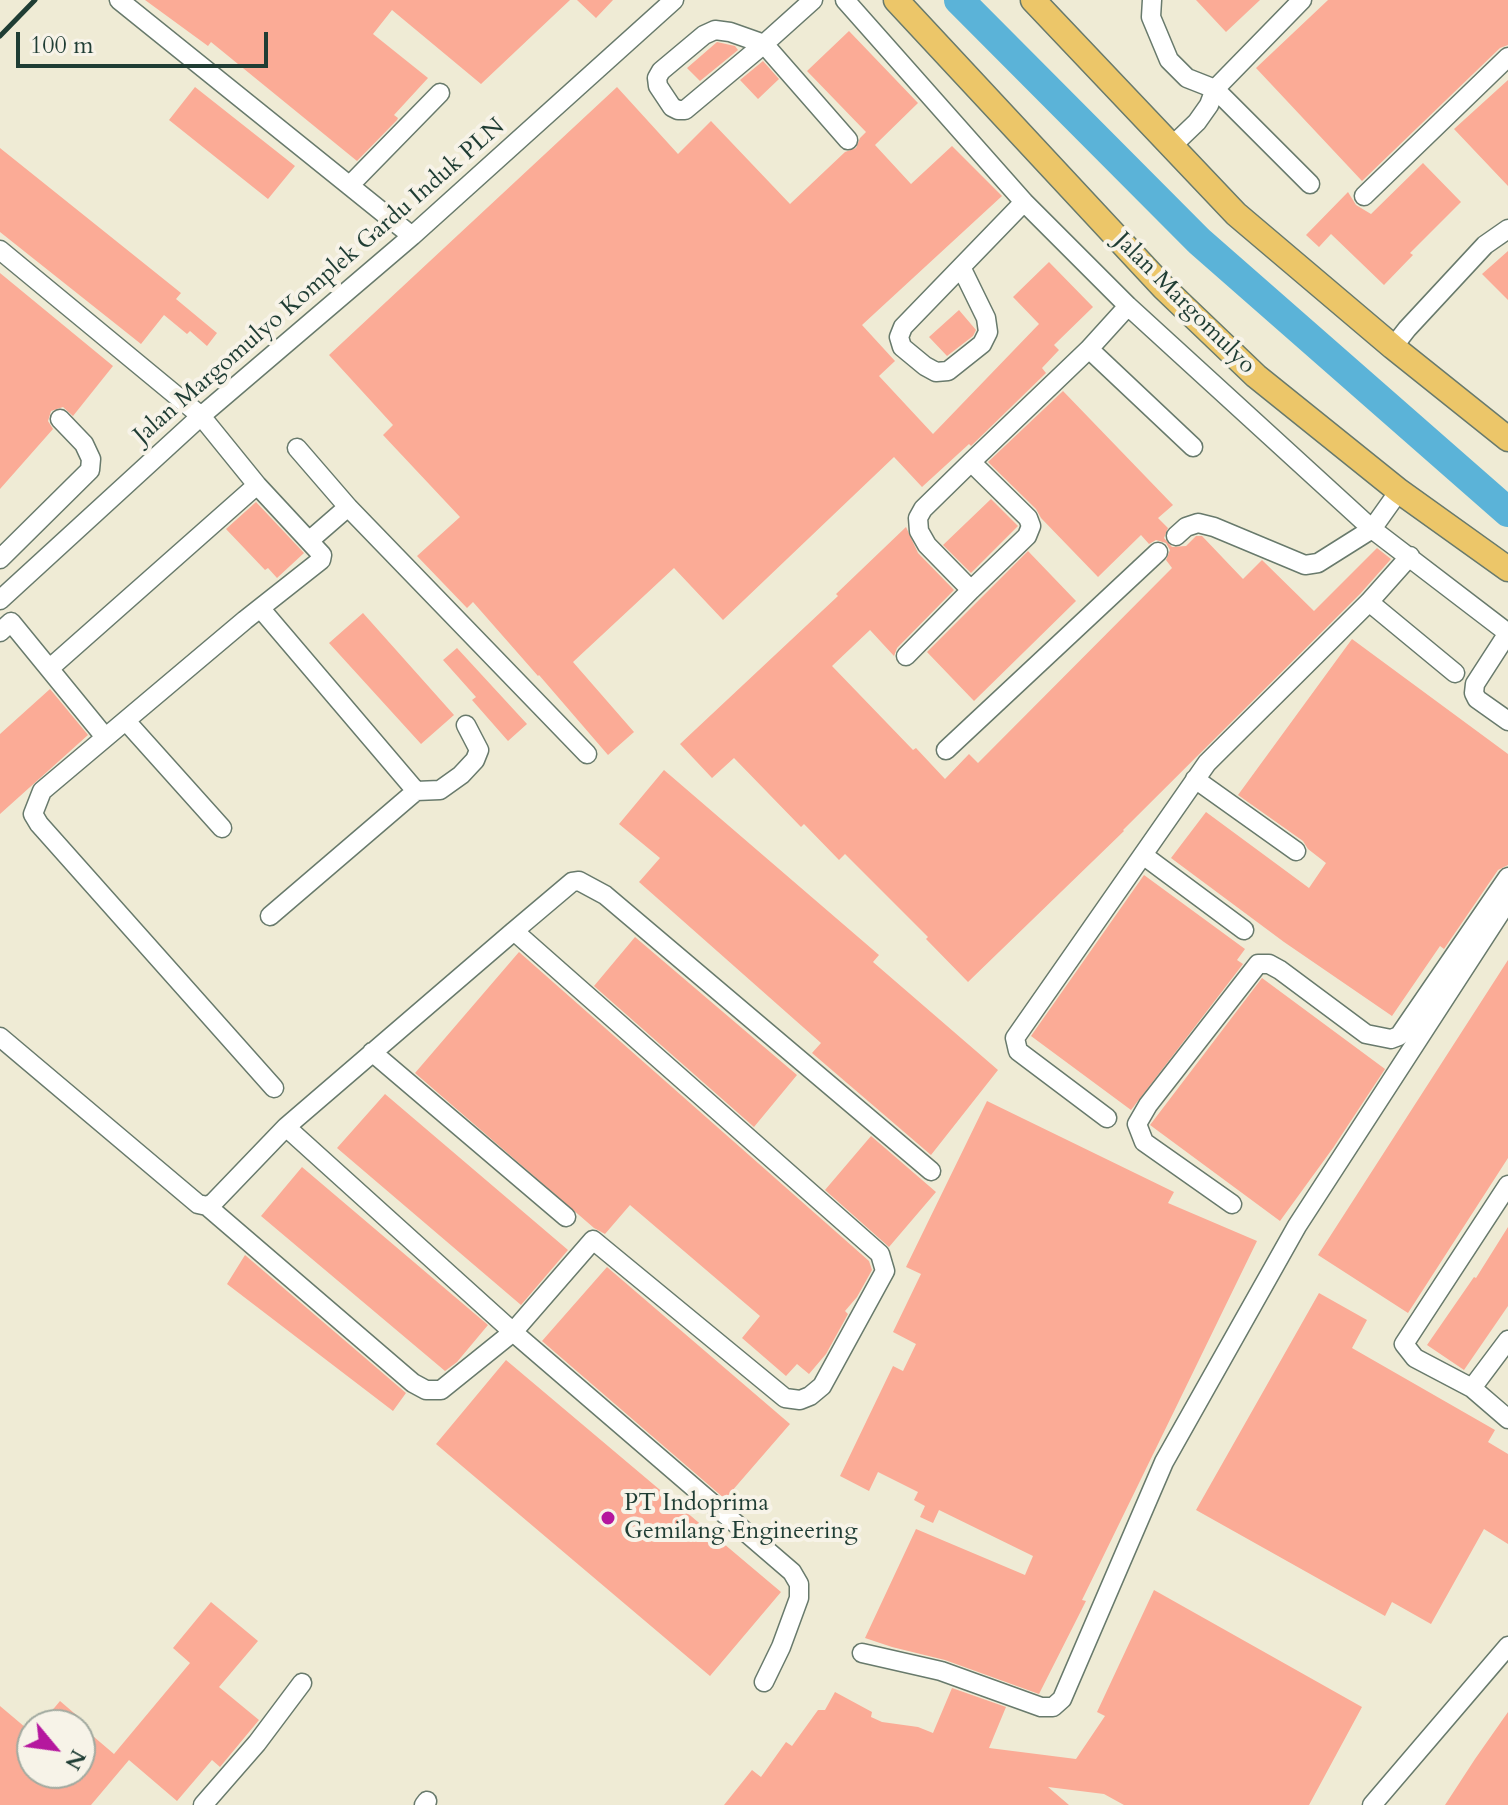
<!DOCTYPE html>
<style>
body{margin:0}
#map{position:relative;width:1508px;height:1805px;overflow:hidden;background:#efebd5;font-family:Cardo,serif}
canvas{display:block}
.north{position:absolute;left:16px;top:1709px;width:80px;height:80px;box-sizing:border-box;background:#f7f3e8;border:2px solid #a1aaa0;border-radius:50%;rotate:119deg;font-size:22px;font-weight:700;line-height:32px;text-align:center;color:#1f3d34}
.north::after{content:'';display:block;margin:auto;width:28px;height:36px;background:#b5179e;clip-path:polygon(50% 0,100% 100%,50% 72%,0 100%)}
.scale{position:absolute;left:16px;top:32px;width:252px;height:36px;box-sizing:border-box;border:4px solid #1f3d34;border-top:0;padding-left:10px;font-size:24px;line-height:28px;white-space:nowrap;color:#1f3d34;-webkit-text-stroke:6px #f7f3e8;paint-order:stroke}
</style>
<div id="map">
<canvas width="1508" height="1805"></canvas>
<div class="north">N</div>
<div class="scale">100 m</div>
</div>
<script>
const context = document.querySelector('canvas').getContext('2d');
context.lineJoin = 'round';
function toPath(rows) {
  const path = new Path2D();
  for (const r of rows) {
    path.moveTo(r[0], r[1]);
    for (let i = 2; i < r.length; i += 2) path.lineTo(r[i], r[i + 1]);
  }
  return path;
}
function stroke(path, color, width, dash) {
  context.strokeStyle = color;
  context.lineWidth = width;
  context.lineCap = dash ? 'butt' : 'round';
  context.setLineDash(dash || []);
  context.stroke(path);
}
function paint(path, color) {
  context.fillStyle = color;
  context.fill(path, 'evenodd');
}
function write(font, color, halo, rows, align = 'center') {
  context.font = font + ' Cardo,serif';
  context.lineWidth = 8;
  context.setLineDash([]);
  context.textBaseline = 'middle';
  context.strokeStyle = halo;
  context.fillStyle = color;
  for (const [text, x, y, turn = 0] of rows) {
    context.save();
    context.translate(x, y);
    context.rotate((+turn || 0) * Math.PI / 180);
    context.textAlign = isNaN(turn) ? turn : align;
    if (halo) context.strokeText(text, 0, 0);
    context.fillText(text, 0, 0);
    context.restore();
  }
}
stroke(toPath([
 [959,0,1199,241,1508,512]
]), '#5bb3d8', 30);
paint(toPath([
 [145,0,570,0,481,84,392,10,373,34,428,78,394,115,398,118,397,120,357,161,211,42,208,46],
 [577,0,613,0,596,18],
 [1196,0,1260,0,1226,32],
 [1328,0,1508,0,1508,45,1500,48,1362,181,1256,68],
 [849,31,918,103,875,145,911,184,952,146,1002,196,862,325,895,361,879,376,933,434,1039,324,1013,297,1049,262,1093,307,1054,345,1059,350,1042,368,1046,373,971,446,969,444,922,487,894,457,723,620,674,568,573,662,634,732,608,755,539,675,538,676,473,602,467,608,417,556,460,517,383,435,393,425,329,355,617,87,678,154,711,121,790,204,845,152,856,148,860,138,866,132,807,71],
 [717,42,735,46,738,50,700,81,687,68],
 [763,61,779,79,758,99,740,80],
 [1508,80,1508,186,1454,129],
 [195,87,295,166,268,199,169,120],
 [0,148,181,293,176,299,217,333,207,346,190,331,187,334,164,315,141,344,0,232],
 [1423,163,1461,202,1410,253,1413,255,1384,285,1331,234,1319,247,1306,235,1348,192,1356,205,1371,214],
 [1508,251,1508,300,1482,274],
 [0,273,113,366,73,416,63,407,51,411,48,421,53,429,0,489],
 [959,310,976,330,973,336,947,356,929,337],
 [1063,391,1173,505,1158,518,1168,528,1164,538,1172,547,1186,546,1196,536,1202,536,1243,579,1262,560,1314,611,1377,548,1391,559,1360,594,1123,830,1124,831,968,982,926,939,928,937,845,854,839,860,804,824,801,827,734,758,712,778,680,744,838,596,836,594,906,527,918,553,954,590,897,648,894,656,870,630,832,666,913,750,916,748,945,779,969,754,978,763,1172,568,1166,560,1170,550,1166,543,1156,540,1149,544,1141,535,1098,577,1041,518,1036,509,988,462],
 [991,499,1018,526,971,573,943,545],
 [256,502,304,553,277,578,268,568,265,570,226,529],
 [1028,551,1076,601,974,701,927,652],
 [363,613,454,715,421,744,329,643],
 [1352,639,1508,754,1508,865,1498,870,1444,949,1440,946,1392,1016,1284,942,1171,858,1206,812,1309,888,1326,863,1308,849,1303,841,1238,795],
 [457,648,527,724,508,741,472,700,476,697,443,660],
 [50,689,88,735,0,814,0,734],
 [664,770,879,955,873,962,998,1070,931,1155,812,1053,821,1043,639,882,660,858,619,824],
 [1144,875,1245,949,1237,960,1243,964,1131,1110,1031,1036],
 [635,937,797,1075,754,1127,594,986],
 [519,952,869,1261,872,1270,857,1297,845,1311,848,1314,826,1354,809,1374,797,1364,786,1376,742,1338,760,1316,630,1205,605,1234,594,1228,415,1073],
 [1508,960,1508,1158,1408,1313,1318,1255],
 [1262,978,1385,1069,1333,1148,1280,1221,1150,1125],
 [385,1094,568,1250,521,1305,337,1148],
 [987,1101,1174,1192,1168,1203,1257,1241,1082,1600,1086,1601,1039,1694,945,1660,892,1647,865,1638,916,1529,1025,1575,1033,1556,939,1510,933,1523,920,1517,925,1506,914,1500,918,1492,878,1472,869,1491,840,1476,893,1366,903,1371,916,1344,893,1332,921,1274,906,1267],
 [871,1136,936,1192,889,1247,825,1190],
 [302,1167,488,1325,457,1362,445,1371,261,1216],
 [1508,1227,1508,1306,1464,1370,1427,1345,1474,1277,1476,1278],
 [245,1255,406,1393,393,1411,227,1284],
 [607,1267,790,1424,725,1499,542,1341],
 [1319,1293,1367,1320,1352,1348,1495,1430,1488,1442,1508,1454,1508,1544,1484,1529,1431,1624,1392,1602,1385,1616,1196,1510],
 [506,1360,781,1592,710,1676,436,1444],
 [1154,1590,1362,1707,1309,1805,1124,1805,1104,1794,1048,1787,1069,1805,724,1805,752,1770,761,1777,786,1742,792,1746,818,1710,825,1710,835,1692,872,1712,871,1717,882,1722,918,1727,933,1733,952,1688,1006,1707,989,1748,1076,1759,1105,1716,1097,1712],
 [211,1602,258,1641,219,1687,259,1720,220,1767,212,1760,177,1801,129,1760,91,1805,0,1805,0,1706,32,1733,32,1773,80,1773,80,1725,114,1754,190,1663,173,1648],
 [60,1701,88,1725,40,1725],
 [1508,1712,1508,1805,1445,1805,1475,1759]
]), '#fbab96');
const minor = toPath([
 [119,0,412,236],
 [813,0,764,44,685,110,678,110,672,107,658,86,657,78,661,71,704,35,715,30,730,32,764,44,848,140],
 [845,0,1024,202,1128,306,1372,529,1508,633],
 [1152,0,1151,17,1169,60,1187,78,1215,89,1310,184],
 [1172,146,1197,122,1209,105,1215,89,1302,0],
 [350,185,440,93],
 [1364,196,1508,57],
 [0,250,201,416,257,485,322,555,321,560,245,620,42,791,33,814,39,824,274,1088],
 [962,269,986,318,988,332,982,344,948,371,936,372,925,366,902,347,899,337,903,327,1024,202],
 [1128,306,1089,349,1193,447],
 [1393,347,1407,329,1485,245,1508,229],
 [297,448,348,507],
 [971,462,1028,518,1031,526,1027,536,971,590,927,545,919,531,918,518,923,509,971,462,1089,349],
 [1176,536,1186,527,1198,523,1214,527,1305,565,1318,563,1372,529,1399,491],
 [310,540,348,507,587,754],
 [0,559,90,470,91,459,84,444,60,419],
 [0,600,201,416,412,236,674,0],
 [1369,602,1455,673],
 [261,609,416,791],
 [0,632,11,622,105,737],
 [1508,633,1475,684,1474,693,1477,699,1508,721],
 [906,656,971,590],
 [50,668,257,485],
 [126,721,222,828],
 [946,750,1158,552],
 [1195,779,1296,851],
 [1143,855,1244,930],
 [270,916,416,791,440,790,461,775,475,760,479,750,466,725],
 [514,931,572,882,579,881,605,895,931,1171],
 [0,1037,198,1204,207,1206,213,1203,286,1127,513,1332,792,1572,799,1584,799,1598,781,1647,764,1682],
 [372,1052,566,1217],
 [1107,1118,1018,1051,1015,1038,1207,763,1369,602,1410,556],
 [1508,1185,1404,1344,1415,1358,1472,1388,1508,1419],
 [1232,1204,1144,1142,1137,1124,1148,1105,1258,964,1269,964,1280,970,1366,1034,1391,1039,1399,1036,1508,877],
 [207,1206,413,1383,426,1390,441,1390,513,1332,593,1240,785,1398,800,1400,810,1396,822,1386,885,1271,880,1254,514,931,286,1127],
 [1472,1388,1508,1340],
 [862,1653,941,1671,1041,1707,1053,1707,1062,1699,1164,1462,1297,1226,1508,901],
 [203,1805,257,1743,302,1683],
 [424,1805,427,1801],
 [1372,1805,1508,1646]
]);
const major = toPath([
 [896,0,1164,288,1256,376,1399,491,1508,569],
 [1033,0,1236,214,1393,347,1508,439]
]);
stroke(minor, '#687a6c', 21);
stroke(major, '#687a6c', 27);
stroke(minor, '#fff', 18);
stroke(major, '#ecc669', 24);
stroke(toPath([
 [0,36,35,0]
]), '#1f3d34', 5);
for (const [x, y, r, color] of [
 [608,1518,8,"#b5179e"]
]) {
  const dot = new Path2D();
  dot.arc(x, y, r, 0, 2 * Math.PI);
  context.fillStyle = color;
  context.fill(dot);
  stroke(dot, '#f7f3e8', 3);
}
write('24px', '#1f3d34', '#f7f3e8', [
 ["Jalan Margomulyo Komplek Gardu Induk PLN",320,282,-41],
 ["Jalan Margomulyo",1184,304,45]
]);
write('24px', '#1f3d34', '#f7f3e8', [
 ["PT Indoprima",624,1504],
 ["Gemilang Engineering",624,1532]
], 'left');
</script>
